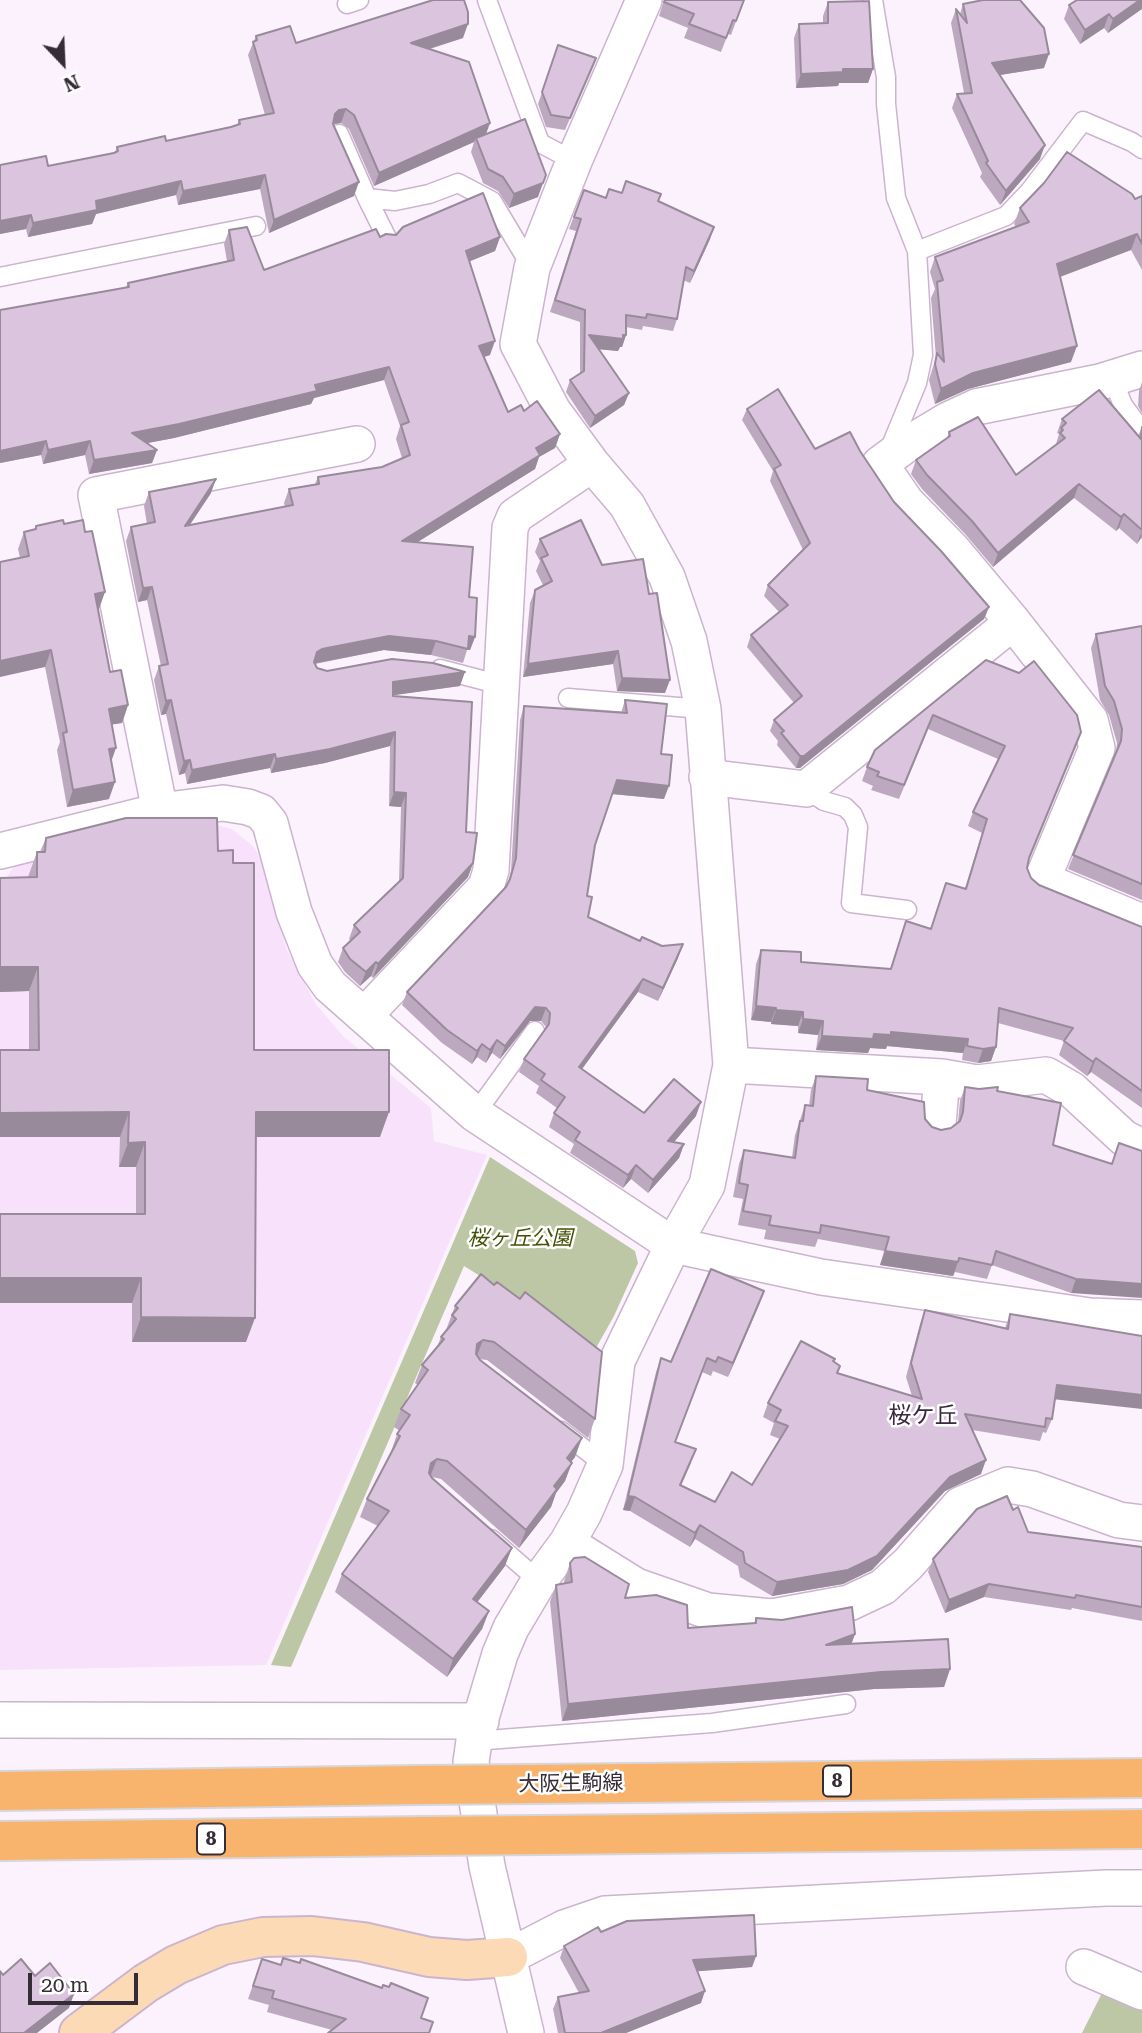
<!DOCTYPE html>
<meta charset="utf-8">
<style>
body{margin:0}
#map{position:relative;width:1142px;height:2033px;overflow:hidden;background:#fcf2fd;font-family:"Roboto Serif",serif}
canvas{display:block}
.north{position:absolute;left:28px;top:28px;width:70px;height:70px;-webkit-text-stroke:5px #fff;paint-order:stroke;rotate:157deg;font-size:19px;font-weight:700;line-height:28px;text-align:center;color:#352c36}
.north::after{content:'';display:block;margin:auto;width:24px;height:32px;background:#352c36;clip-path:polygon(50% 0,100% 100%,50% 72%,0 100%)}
.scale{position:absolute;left:28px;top:1973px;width:110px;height:32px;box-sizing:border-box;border:4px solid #352c36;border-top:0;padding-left:9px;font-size:21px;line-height:24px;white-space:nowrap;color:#352c36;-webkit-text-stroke:5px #fff;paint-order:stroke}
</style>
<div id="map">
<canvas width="1142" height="2033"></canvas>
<div class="north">N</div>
<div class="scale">20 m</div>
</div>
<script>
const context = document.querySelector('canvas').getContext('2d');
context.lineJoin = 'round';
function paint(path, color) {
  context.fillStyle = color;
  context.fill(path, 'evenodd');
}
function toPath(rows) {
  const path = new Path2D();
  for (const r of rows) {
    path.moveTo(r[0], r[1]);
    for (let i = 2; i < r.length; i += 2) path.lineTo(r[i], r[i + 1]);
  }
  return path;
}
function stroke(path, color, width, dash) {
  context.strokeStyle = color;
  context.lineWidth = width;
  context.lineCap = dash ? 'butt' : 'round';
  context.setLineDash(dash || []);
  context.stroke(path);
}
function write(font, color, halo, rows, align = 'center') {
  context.font = font + ' "Roboto Serif","Noto Sans JP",serif';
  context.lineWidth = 5;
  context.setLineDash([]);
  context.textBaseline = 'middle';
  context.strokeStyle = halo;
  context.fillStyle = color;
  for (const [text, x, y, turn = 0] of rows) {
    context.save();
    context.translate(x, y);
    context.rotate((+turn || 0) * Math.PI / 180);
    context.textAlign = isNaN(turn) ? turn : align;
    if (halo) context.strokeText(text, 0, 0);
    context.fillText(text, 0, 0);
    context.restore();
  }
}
paint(toPath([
 [204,822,232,829,254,847,265,867,286,948,315,1003,343,1036,431,1108,434,1141,487,1155,266,1665,0,1670,0,885,3,884,20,856]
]), '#f8e1fb');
paint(toPath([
 [490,1157,635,1251,638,1263,614,1316,596,1348,464,1266,291,1667,271,1665],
 [1102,1993,1142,2009,1142,2033,1082,2033]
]), '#bec7a5');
const lane = toPath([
 [487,0,540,143,574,161],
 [873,0,886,77,886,104,896,198,917,251,923,355,917,383,888,453],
 [347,4,359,0],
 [339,134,367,198,395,201,429,194,458,183,492,201,532,268],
 [367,198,387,238],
 [917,251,1006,216,1029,192,1083,121,1132,142,1142,149],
 [0,277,256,226],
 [1112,378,1123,405,1142,431],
 [440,669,501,685],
 [568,698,703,709],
 [806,789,824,801,845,807,853,815,858,827,851,903,907,910],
 [475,1114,535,1031],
 [561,1431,605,1465],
 [491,1539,539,1581],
 [474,1741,712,1723,846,1704]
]);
const street = toPath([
 [1142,369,1100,382,976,407,948,420,903,447,880,464,906,502,952,549,1013,622,1090,720,1097,748,1042,880,1142,922],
 [707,777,806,789,1013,622],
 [160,811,96,495,357,444],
 [0,851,160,811,223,803,248,807,261,812,270,823,294,912,315,965,330,986,475,1114,673,1245,821,1277,1090,1316,1142,1318],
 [364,1016,486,887,491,870,510,528,515,516,592,464],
 [731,1065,942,1077,977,1083,1046,1075,1072,1090,1124,1138,1142,1147],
 [938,1124,942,1077],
 [567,1543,636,1586,708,1611,772,1617,849,1603,883,1587,908,1564,960,1505,1008,1485,1032,1489,1119,1520,1142,1523],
 [0,1720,481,1721],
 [508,1957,564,1928,605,1914,1106,1888,1142,1888],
 [1084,1967,1142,1992],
 [526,2033,487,1866,471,1762,474,1741,500,1654,511,1628,539,1581,567,1543,584,1513,605,1465,617,1361,673,1245,707,1185,731,1065,703,709,689,641,667,577,627,505,592,464,553,411,518,344,532,268,574,161,644,0]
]);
const secondary = toPath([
 [79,2033,146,1983,176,1965,223,1945,263,1937,312,1936,363,1942,429,1957,467,1960,508,1957]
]);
const primary = toPath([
 [532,1784,1142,1778],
 [0,1791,419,1785],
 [541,1835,1142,1829],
 [0,1841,423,1836]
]);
stroke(lane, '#cbb4ce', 21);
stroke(street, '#cbb4ce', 38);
stroke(secondary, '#cbb4ce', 42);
stroke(primary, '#d7d5d7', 42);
stroke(lane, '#fff', 18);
stroke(street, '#fff', 35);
stroke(secondary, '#fcdab6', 38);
stroke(primary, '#f8b46d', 38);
const primaryBridge = toPath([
 [419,1785,532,1784],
 [423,1836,541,1835]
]);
stroke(primaryBridge, '#d7d5d7', 42, []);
stroke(primaryBridge, '#f8b46d', 38);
paint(toPath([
 [664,0,744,0,731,35,728,34,721,52,684,38,688,28,659,16],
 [1142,0,1108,33,1104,28,1080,44,1064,19,1069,5],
 [828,2,873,69,868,83,839,83,838,86,796,88,794,38,799,24,823,23,823,16],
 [963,4,1044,68,1000,75,1040,159,1000,205,980,177,982,173,952,108,957,94,964,93,951,23,956,9,960,14],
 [256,36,296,43,463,38,430,49,486,134,538,197,509,208,498,191,483,183,471,152,474,142,374,186,349,129,341,123,333,124,354,196,269,233,260,189,178,205,176,195,96,214,92,224,28,237,26,229,0,234,0,165,48,166,115,152,117,147,166,141,237,125,239,120,265,115,248,55],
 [558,45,591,69,565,130,546,127,538,104],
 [584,190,606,198,622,193,658,201,710,239,690,283,683,280,677,319,673,331,643,326,642,330,626,327,626,335,622,347,620,347,618,351,598,349,629,393,624,405,590,428,566,392,570,380,580,374,580,322,550,312,576,231,569,229],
 [1142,196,1142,270,1131,250,1060,276,1071,362,968,389,935,404,929,380,936,357,931,298,935,289,930,272,935,257,1016,227,1014,224,1020,208,1135,199],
 [229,230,264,270,380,237,500,237,495,251,469,261,490,355,484,357,508,412,524,411,560,434,555,448,539,457,535,469,417,542,469,597,475,637,470,650,467,650,463,663,431,655,384,650,315,664,317,668,327,671,460,686,393,695,466,832,473,863,468,877,373,978,371,976,360,986,345,972,338,962,343,948,351,941,349,939,354,925,399,882,401,807,389,806,390,746,325,763,271,773,270,768,187,784,185,773,179,775,166,714,161,715,154,680,159,666,161,666,147,600,138,602,126,541,131,527,147,524,144,506,149,492,211,493,190,525,285,507,284,503,289,489,315,484,318,477,382,467,402,458,396,439,400,426,384,380,314,398,311,404,174,438,147,443,157,450,152,463,89,474,85,455,43,464,41,455,0,463,126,287,128,283,227,261,224,244],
 [1142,382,1142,413,1138,406,1139,391],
 [747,409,815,449,860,451,894,502,989,607,984,619,800,768,796,768,777,745,778,741,770,731,774,720,794,703,747,647,751,635,779,612,764,596,768,585,803,550,770,481,773,471,742,420],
 [1062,419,1138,436,1142,427,1142,539,1141,538,1137,544,1119,528,1116,531,1074,498,993,567,966,535,922,489,911,474,916,460,947,438,949,432,1016,475,1056,444,1059,434,1057,433],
 [36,526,99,609,98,610,110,672,128,705,122,723,112,724,111,762,109,799,67,807,57,750,60,742,45,667,18,549,24,532,34,530],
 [540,539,602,565,665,693,617,691,613,664,523,677,530,603,535,590,543,585,536,571,540,561,535,552],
 [1142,626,1142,900,1068,869,1116,753,1117,743,1109,715,1100,700,1091,648,1096,634],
 [986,660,1081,732,1028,861,1027,868,1031,878,1039,885,1142,927,1142,1108,1091,1072,1087,1076,1059,1055,1064,1041,998,1023,996,1047,991,1061,978,1063,962,1060,963,1053,887,1046,886,1049,870,1048,868,1053,816,1050,818,1035,798,1033,798,1026,771,1024,771,1022,751,1020,756,964,761,950,801,962,890,969,906,921,931,929,946,883,965,888,982,833,968,826,973,812,998,759,928,729,899,799,871,790,873,786,862,781,867,767],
 [625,700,661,754,664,799,612,794,595,845,587,896,588,917,678,958,658,1001,638,992,582,1069,644,1113,696,1116,674,1142,684,1144,679,1158,648,1193,631,1179,623,1188,570,1153,574,1144,549,1127,554,1113,557,1108,536,1093,539,1086,519,1072,524,1059,545,1029,546,1027,541,1021,530,1021,500,1059,492,1053,486,1063,477,1057,472,1064,442,1043,402,1005,407,992,506,887,508,883,511,871,520,720,524,706,621,713],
 [46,838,218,851,233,863,254,1050,380,1137,256,1137,246,1342,132,1342,132,1303,0,1303,0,1214,136,1214,136,1167,119,1167,120,1137,29,1050,29,991,0,992,0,878,28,877,37,852,40,852],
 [816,1076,867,1090,925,1119,932,1127,941,1130,951,1128,958,1122,960,1101,965,1087,997,1091,1053,1145,1112,1164,1142,1151,1071,1293,992,1265,987,1279,955,1272,953,1276,880,1265,884,1251,818,1239,815,1247,764,1239,766,1230,738,1225,743,1199,733,1197,739,1164,744,1150,792,1157,795,1135,805,1105,809,1106,811,1090],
 [764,1291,728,1377,713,1371,711,1376,702,1372,675,1443,691,1463,681,1486,715,1502,752,1485,780,1439,770,1435,774,1423,763,1417,768,1403,834,1362,838,1374,912,1396,906,1377,920,1324,925,1310,1005,1328,1010,1314,1055,1399,1052,1419,1046,1433,1043,1432,1040,1441,972,1430,981,1474,945,1491,872,1570,843,1584,772,1596,740,1577,738,1566,695,1539,690,1547,630,1511,623,1510,656,1372,661,1358,671,1362],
 [455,1306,595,1419,588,1438,487,1360,479,1359,575,1457,571,1462,565,1481,556,1493,551,1507,519,1548,441,1479,432,1477,505,1566,477,1602,489,1611,482,1629,447,1677,335,1592,342,1574,378,1526,360,1517,367,1499,391,1452,397,1434,400,1431,394,1427,401,1409,418,1385,415,1383,422,1365,437,1347,441,1337,446,1330],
 [1013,1510,1028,1532,1142,1547,1142,1621,1072,1608,1071,1610,984,1597,945,1613,928,1572,933,1559],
 [570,1563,625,1598,688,1628,754,1623,756,1618,855,1634,851,1644,950,1669,944,1687,874,1689,562,1721,550,1602,556,1585,564,1584,564,1581],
 [601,1932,756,1956,752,1967,698,1971,701,2003,626,2033,558,2033,553,2009,558,1997,579,1993,560,1958,564,1946],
 [262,1959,281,1965,428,1998,332,2030,267,2012,269,2005,248,1999]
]), '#bca9bf');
paint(toPath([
 [1140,0,1142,0,1142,9,1108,33,1113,19],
 [1109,14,1104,28,1080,44,1085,30],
 [468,24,463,38,406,56,411,43],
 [1049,54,1044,68,987,77,992,63],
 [843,69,873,69,868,83,839,83,838,86,796,88,801,74],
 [346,109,341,123,334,124,335,114,339,110],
 [490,123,485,137,476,138,474,142,374,186,379,173],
 [1045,145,1040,159,1000,205,1006,191],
 [265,175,260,189,178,205,183,191],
 [546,175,538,197,509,208,514,194],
 [181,181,176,195,96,214,92,224,28,237,33,223,96,201],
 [359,182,354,196,269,233,274,220],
 [31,215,26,229,0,234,0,221],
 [714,227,710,239,690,283,694,271],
 [1137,234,1131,250,1052,280,1057,264],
 [500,237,495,251,461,265,466,251],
 [589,335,626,335,622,347,620,347,618,351,585,348],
 [495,341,490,355,474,360,479,346],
 [1077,346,1071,362,968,389,935,404,941,389,973,373],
 [389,367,384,380,314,398,311,404,174,438,127,447,132,433],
 [629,393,624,405,590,428,595,416],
 [560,434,555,448,539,457,535,469,397,555,402,541,536,448],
 [46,441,41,455,0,463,0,451],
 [90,441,85,455,43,464,48,450],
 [157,450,152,463,89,474,94,460],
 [216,479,211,493,180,539,185,526],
 [1079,484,1074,498,993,567,998,553],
 [1124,514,1119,528,1116,531,1121,517],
 [1142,530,1141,538,1137,544],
 [152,587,147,600,138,602,143,588],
 [105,592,99,609,88,611,95,594],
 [989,607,984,619,806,763,800,768,796,768,800,756],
 [389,636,436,641,431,655,384,650,317,663,312,666,317,652,322,649],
 [469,636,475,637,470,650,467,650],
 [51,650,45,667,0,677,0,661],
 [618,651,613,664,523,677,528,664],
 [465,672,460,686,388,696,393,682],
 [622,678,670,680,665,693,617,691],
 [171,700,166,714,161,715,166,701],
 [128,705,122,723,103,726,109,709],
 [395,732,390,746,325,763,271,773,276,759],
 [1081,732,1076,746,1023,872,1029,858],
 [116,748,110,765,109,749],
 [275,754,270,768,187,784,192,770],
 [190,760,185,773,179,775,184,761],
 [617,780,669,786,664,799,612,794],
 [115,782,109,799,67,807,73,790],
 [394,792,406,793,401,807,389,806],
 [473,863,468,877,373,978,378,964],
 [683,944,678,958,658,1001,663,988],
 [376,962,371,976,360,986,366,972],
 [0,967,38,967,29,991,0,992],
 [643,979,638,992,574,1080,579,1067],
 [756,1006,776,1008,771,1022,751,1020],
 [535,1007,546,1008,541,1021,530,1021,500,1059,505,1046],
 [776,1010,803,1012,798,1026,771,1024],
 [803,1019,823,1021,818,1035,798,1033],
 [891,1032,968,1039,963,1053,887,1046,886,1049,870,1048,868,1053,816,1050,822,1036],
 [497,1040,492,1053,486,1063,490,1050],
 [482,1044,477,1057,472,1064,477,1051],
 [996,1047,991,1061,978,1063,983,1049],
 [1096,1058,1091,1072,1087,1076,1093,1062],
 [701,1102,696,1116,663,1155,668,1141],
 [129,1112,120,1137,0,1137,0,1113],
 [256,1112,389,1112,380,1137,247,1137],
 [145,1142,136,1167,119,1167,128,1143],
 [684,1144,679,1158,648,1193,653,1180],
 [636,1165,631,1179,623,1188,628,1175],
 [885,1251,958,1262,953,1276,880,1265],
 [0,1278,141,1278,132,1303,0,1303],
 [1076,1279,1142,1284,1142,1298,1071,1293],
 [764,1291,759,1305,728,1377,733,1363],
 [141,1317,255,1318,246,1342,132,1342],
 [483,1340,476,1358,471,1363,477,1344],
 [1057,1385,1142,1395,1142,1409,1052,1399],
 [582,1438,575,1457,560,1476,567,1458],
 [437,1459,430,1477,424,1481,431,1463],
 [986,1460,981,1474,945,1491,872,1570,843,1584,772,1596,777,1582,950,1477],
 [572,1463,565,1481,556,1493,551,1507,519,1548,526,1530,554,1486],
 [628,1496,635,1497,630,1511,623,1510],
 [700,1525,695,1539,690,1547,695,1533],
 [512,1548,505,1566,466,1617,473,1599],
 [989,1584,984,1597,945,1613,949,1600],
 [489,1611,482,1629,447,1677,453,1659],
 [855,1634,849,1651,826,1645],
 [950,1669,944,1687,874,1689,562,1721,568,1704,881,1672],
 [756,1956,752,1967,689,1972,693,1960],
 [705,1991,701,2003,626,2033,601,2033],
 [74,1994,69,2008,37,2033,24,2033]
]), '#998a9b');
const building = toPath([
 [433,0,464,0,468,12,468,24,411,43,469,62,490,123,379,173,354,115,346,109,339,110,335,114,333,124,359,182,274,220,265,175,183,191,181,181,96,201,97,210,33,223,31,215,0,221,0,165,46,156,48,166,114,153,118,151,117,147,165,136,166,141,231,127,240,124,239,120,274,113,253,42,257,40,256,36,290,26,296,43,433,0],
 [665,0,744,0,736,21,733,20,726,38,689,24,694,14,664,2,665,0],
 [983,0,1020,0,1044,28,1049,54,992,63,1045,145,1006,191,986,163,988,161,957,94,972,93,956,9,967,23,963,4,983,0],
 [1077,0,1140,0,1113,19,1109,14,1085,30,1069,5,1077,0],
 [869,1,873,69,843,69,843,72,801,74,799,24,828,23,828,2,869,1],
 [558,45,596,58,570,118,551,115,542,92,558,45],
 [525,119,546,175,543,183,514,194,503,177,488,169,476,138,525,119],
 [1067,152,1132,194,1135,199,1142,196,1142,244,1137,234,1057,264,1077,346,973,373,941,389,935,364,937,353,944,362,937,282,943,280,935,257,1029,222,1020,208,1044,183,1067,152],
 [626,181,661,194,658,201,714,227,694,271,686,267,677,319,647,314,646,318,626,315,626,335,623,335,623,339,589,335,629,393,595,416,570,380,584,371,585,310,555,300,581,219,574,217,584,190,606,198,609,189,622,193,626,181],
 [483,193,500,237,466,251,495,341,479,346,508,412,521,405,524,411,537,401,560,434,536,448,540,455,402,541,473,547,469,597,477,598,475,637,469,636,468,649,436,641,389,636,322,649,317,652,314,662,317,668,327,671,392,659,433,663,465,672,393,682,393,696,472,702,466,832,477,833,473,863,378,964,376,962,366,972,350,959,343,948,360,932,354,925,403,878,406,793,394,792,395,732,330,749,276,759,275,754,192,770,190,760,184,761,171,700,166,701,159,666,168,664,152,587,143,588,131,527,155,522,149,492,216,479,185,526,293,505,289,489,319,484,318,477,382,467,410,455,401,425,409,422,389,367,315,385,317,391,179,424,132,433,157,450,94,460,90,441,48,450,46,441,0,451,0,310,129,287,128,283,234,260,229,230,247,227,264,270,376,229,380,237,386,234,396,235,403,227,483,193],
 [778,389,815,449,850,432,860,451,894,502,941,551,989,607,804,756,800,756,781,733,784,731,774,720,802,696,751,635,788,605,768,585,810,543,774,469,781,465,747,409,778,389],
 [1099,390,1141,439,1142,427,1142,530,1124,514,1121,517,1079,484,998,553,972,521,927,475,916,460,950,436,949,432,978,417,1016,475,1065,438,1060,433,1063,430,1061,428,1066,423,1062,419,1099,390],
 [63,520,64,524,83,520,85,532,92,531,105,592,95,594,110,672,121,670,128,705,109,709,116,748,109,749,115,782,73,790,63,733,67,732,51,650,0,661,0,562,29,556,24,532,36,529,36,526,63,520],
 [581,520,602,565,643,559,649,594,657,593,670,680,622,678,618,651,528,664,535,590,552,581,541,558,548,555,540,539,581,520],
 [1142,626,1142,884,1073,855,1121,741,1122,729,1114,701,1105,686,1096,634,1142,626],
 [986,660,1019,673,1034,661,1077,715,1081,732,1029,858,1027,868,1031,878,1039,885,1142,927,1142,1091,1096,1058,1093,1062,1064,1041,1073,1028,999,1008,996,1047,983,1049,967,1046,968,1039,891,1032,891,1035,874,1034,873,1039,822,1036,823,1021,803,1019,803,1012,776,1010,776,1008,756,1006,761,950,801,952,801,962,891,969,906,921,931,929,946,883,966,889,987,819,973,812,1005,746,933,715,904,785,877,776,879,772,867,767,875,750,986,660],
 [625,700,667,704,661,754,672,755,669,786,617,780,595,845,587,896,592,897,588,917,640,941,642,937,662,946,683,944,663,988,643,979,579,1067,644,1113,674,1079,701,1102,668,1141,684,1144,653,1180,636,1165,628,1175,575,1140,580,1132,554,1113,565,1097,541,1080,545,1074,524,1059,549,1024,550,1013,546,1008,535,1007,505,1046,497,1040,490,1050,482,1044,477,1051,447,1030,407,992,506,887,510,879,516,858,524,706,627,713,625,700],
 [126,818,217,818,218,851,233,850,233,863,254,863,254,1050,389,1050,389,1112,256,1112,255,1318,141,1317,141,1278,0,1278,0,1214,145,1214,145,1142,128,1143,129,1112,0,1113,0,1050,39,1050,38,967,0,967,0,878,37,877,37,852,45,852,46,838,126,818],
 [816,1076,868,1079,867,1090,924,1102,925,1119,932,1127,941,1130,951,1128,960,1121,963,1112,965,1087,979,1089,998,1087,997,1091,1061,1103,1053,1145,1112,1164,1119,1143,1142,1151,1142,1284,1076,1279,996,1251,992,1265,959,1258,958,1262,885,1251,889,1237,821,1225,820,1233,769,1225,771,1216,743,1211,748,1185,739,1183,744,1150,795,1158,800,1121,803,1121,805,1105,813,1106,816,1076],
 [711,1269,764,1291,733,1363,718,1357,716,1362,707,1358,675,1442,696,1449,680,1485,715,1502,732,1472,752,1485,788,1426,775,1421,781,1410,768,1403,801,1341,835,1359,833,1361,840,1366,837,1373,922,1399,911,1363,925,1310,1008,1329,1010,1314,1142,1336,1142,1395,1057,1385,1052,1419,1046,1418,1045,1427,965,1414,986,1460,950,1477,877,1556,848,1570,777,1582,745,1563,743,1552,700,1525,695,1533,635,1497,628,1496,661,1358,671,1362,711,1269],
 [481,1274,494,1285,497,1282,520,1299,525,1292,602,1352,595,1419,494,1342,483,1340,477,1344,476,1354,480,1360,582,1438,567,1458,572,1463,554,1486,557,1489,526,1530,447,1461,437,1459,431,1463,429,1473,432,1478,512,1548,473,1599,489,1611,453,1659,342,1574,389,1511,367,1499,400,1436,397,1434,410,1415,401,1409,428,1370,422,1365,444,1339,441,1337,456,1319,452,1315,458,1308,455,1306,481,1274],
 [1007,1496,1013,1510,1018,1507,1028,1532,1142,1547,1142,1607,1076,1595,1075,1598,989,1584,949,1600,933,1559,977,1509,1007,1496],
 [585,1557,629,1584,625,1598,656,1595,687,1605,688,1628,756,1623,756,1618,782,1620,852,1607,855,1634,826,1645,948,1639,950,1669,881,1672,568,1704,556,1585,572,1582,570,1563,574,1558,585,1557],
 [754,1915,756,1956,693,1960,705,1991,601,2033,565,2033,558,1997,589,1991,564,1946,598,1927,601,1932,627,1921,754,1915],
 [283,1958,300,1963,301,1959,382,1988,383,1985,389,1987,391,1983,428,1998,421,2018,433,2022,429,2033,328,2033,346,2019,272,1998,274,1991,253,1986,262,1959,281,1965,283,1958],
 [21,1959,35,1976,50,1963,74,1994,24,2033,0,2033,0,1971,3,1975,21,1959]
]);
paint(building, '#dbc5de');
stroke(building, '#998a9b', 2);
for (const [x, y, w] of [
 [837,1781,28],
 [211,1839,28]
]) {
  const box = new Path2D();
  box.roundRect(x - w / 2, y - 15.5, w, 31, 5);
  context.fillStyle = '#fff';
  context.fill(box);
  stroke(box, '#352c36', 2);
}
write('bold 19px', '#352c36', null, [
 ["8",837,1781],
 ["8",211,1839]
]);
write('italic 21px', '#445004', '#fff', [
 ["桜ヶ丘公園",520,1239]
]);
write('21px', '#352c36', '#fff', [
 ["大阪生駒線",571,1784,-1]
]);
write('23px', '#3a283c', '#fff', [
 ["桜ケ丘",923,1416]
]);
</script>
